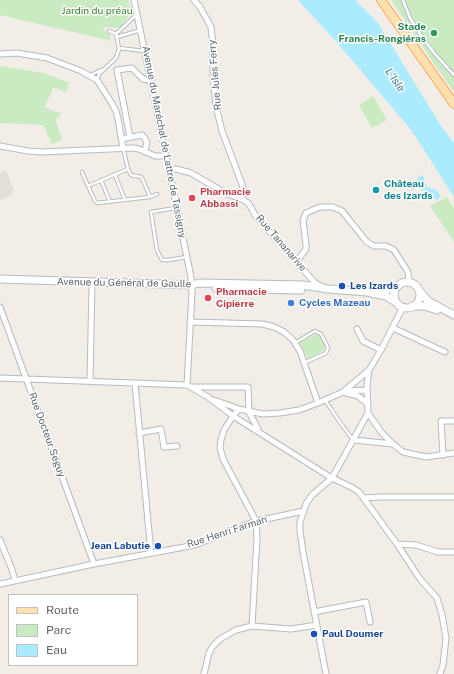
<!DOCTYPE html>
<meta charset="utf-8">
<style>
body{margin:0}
#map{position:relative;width:454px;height:674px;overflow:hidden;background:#f2ede7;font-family:"Public Sans",sans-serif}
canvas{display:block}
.legend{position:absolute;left:8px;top:594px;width:130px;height:72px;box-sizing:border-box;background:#fff;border:1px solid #bfc1c3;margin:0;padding:5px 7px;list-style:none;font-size:12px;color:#5e6569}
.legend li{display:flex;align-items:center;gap:8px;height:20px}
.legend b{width:20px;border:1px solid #bfc1c3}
</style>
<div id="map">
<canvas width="454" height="674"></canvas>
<ul class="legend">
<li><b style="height:5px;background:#ffe1af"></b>Route</li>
<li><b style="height:11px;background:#caebc1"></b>Parc</li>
<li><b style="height:11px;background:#aaebff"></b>Eau</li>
</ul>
</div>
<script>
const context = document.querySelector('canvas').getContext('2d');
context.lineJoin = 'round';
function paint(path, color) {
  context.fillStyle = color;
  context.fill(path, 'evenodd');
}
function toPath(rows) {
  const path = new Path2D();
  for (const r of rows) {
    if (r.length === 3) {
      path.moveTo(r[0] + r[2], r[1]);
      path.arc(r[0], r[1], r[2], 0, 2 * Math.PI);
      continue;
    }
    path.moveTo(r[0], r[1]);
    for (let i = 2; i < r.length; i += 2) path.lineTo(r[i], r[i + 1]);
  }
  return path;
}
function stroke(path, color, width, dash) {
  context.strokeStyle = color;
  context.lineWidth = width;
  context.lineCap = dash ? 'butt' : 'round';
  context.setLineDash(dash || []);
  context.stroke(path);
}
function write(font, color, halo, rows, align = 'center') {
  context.font = font + ' "Public Sans",sans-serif';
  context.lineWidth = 3;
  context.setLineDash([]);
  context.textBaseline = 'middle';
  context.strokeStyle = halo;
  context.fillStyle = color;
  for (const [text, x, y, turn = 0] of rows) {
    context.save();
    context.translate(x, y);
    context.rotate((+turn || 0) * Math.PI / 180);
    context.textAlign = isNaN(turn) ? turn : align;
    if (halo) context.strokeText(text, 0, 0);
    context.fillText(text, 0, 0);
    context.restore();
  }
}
paint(toPath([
 [6,170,14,190,12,195,0,200,0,173]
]), '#e4ded8');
paint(toPath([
 [0,0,128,0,132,12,120,28,104,27,103,30,110,35,111,41,0,15],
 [391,0,454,0,454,92,424,49],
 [0,66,44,73,69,83,66,92,53,87,45,107,53,111,61,113,60,116,57,117,56,121,62,140,52,144,43,125,0,123],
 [373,96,387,120,372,128,359,105],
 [447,197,454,209,454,242,430,206],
 [317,334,320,336,326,345,325,348,323,351,308,359,300,343]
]), '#caebc1');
paint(toPath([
 [298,0,355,0,378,23,439,123,454,143,454,197,412,131,340,46],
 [423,175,427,187,438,191,440,196,438,200,435,199,429,192,422,190,416,184,417,180,420,176]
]), '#aaebff');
const lane = toPath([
 [403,0,410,18,422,37,435,54,454,75],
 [109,31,116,34],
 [116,34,136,15],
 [117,37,141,30],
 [119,48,144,51],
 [89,76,101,70],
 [97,80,99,74,116,58,119,49,116,34],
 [123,148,128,169,131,175,141,177,143,180,150,197,97,203,95,201,88,186,128,169],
 [82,172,88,186],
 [115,175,125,200],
 [101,180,110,202],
 [150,197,157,194],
 [176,208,151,212,157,250,162,260,169,260,186,257],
 [295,343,315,331,321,334,328,347,326,353,304,363],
 [325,400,339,421,353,440]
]);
const street = toPath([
 [134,0,191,277,192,293,187,385],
 [194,0,200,7,211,27,213,45,213,75,216,107,222,131,243,187,242,198],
 [0,54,17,53,47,58,81,71,97,80,111,102,116,111,118,119,123,148],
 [130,137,117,70,132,68,143,79,148,80,151,80],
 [121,139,142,135,144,137,147,142,145,151],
 [0,146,28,151,41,152,133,148,139,149,155,156,166,156],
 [169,169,176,169,191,173,227,194,244,200,249,204,255,215,315,283,321,286],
 [297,261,306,249,306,245,303,220,306,213,320,207,333,207,342,211,367,242,374,246,386,246,394,250,408,272,409,282],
 [0,307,94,564],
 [190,322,263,324,274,327,284,332,293,340,300,351,318,403,343,392,369,370,381,350,403,307],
 [393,328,445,352],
 [357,329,363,341,381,350],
 [369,370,367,385,368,413,382,433,393,444,403,452,426,457,454,453],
 [0,378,187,385,208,397,233,416,330,477,353,488,359,492,397,544,416,545,438,552,454,552],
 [90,382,92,282],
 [135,384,151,553],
 [193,387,248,387,249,412,258,429],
 [346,391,367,390],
 [343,392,358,396,368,404],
 [214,400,239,409],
 [139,433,161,429,164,447,177,446],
 [354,440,393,444],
 [443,455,441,421,454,421],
 [363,498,381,497,454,497],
 [0,540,11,567,15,580],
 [397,544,420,579,437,598,442,615,446,638,443,665,440,674],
 [0,584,94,564,195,545,253,522,303,511],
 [314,612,366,602,370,622],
 [252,626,257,538,256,521,223,459,220,448,221,440,224,430,233,416,239,409,263,414,280,413,299,410,318,403],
 [204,674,209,653,213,646,220,639,236,630,252,626,291,629,317,625],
 [326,674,303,552,300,531,300,522,306,504,312,495,332,478,368,413]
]);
const secondary = toPath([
 [0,279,192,285,199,283,303,285,328,289,367,292,386,296,397,303],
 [407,295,13],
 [216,288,301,290],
 [419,290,428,301,454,315],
 [373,291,392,289,397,287],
 [412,306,425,306,437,310]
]);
const primary = toPath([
 [381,0,454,104]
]);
stroke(lane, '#b7bbbf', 4.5);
stroke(street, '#b7bbbf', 7);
stroke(secondary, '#b5bcc0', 9);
stroke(primary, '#ffab53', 10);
stroke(lane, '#fff', 2.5);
stroke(street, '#fff', 5);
stroke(secondary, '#fff', 7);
stroke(primary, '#ffe1af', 8);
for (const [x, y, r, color] of [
 [434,33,4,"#2e9e5b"],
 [376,190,4,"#0f9aa8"],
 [192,198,4,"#e0444e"],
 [342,286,4,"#1a4fb4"],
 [208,298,4,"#e0444e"],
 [291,303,4,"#3f7fe0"],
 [158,546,4,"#1a4fb4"],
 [314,634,4,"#1a4fb4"]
]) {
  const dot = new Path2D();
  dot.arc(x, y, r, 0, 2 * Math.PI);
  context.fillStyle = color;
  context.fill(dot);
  stroke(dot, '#fff', 1.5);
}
write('10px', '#39822b', '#fff', [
 ["Jardin du préau",97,11]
]);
write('bold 10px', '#27864d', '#fff', [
 ["Stade",426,27],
 ["Francis-Rongiéras",426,39]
], 'right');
write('10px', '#5e6569', '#fff', [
 ["Rue Jules Ferry",215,75,-95],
 ["Avenue du Maréchal de Lattre de Tassigny",164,142,79],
 ["Rue Tananarive",281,243,49],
 ["Avenue du Général de Gaulle",124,283,1],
 ["Rue Docteur Seguy",47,435,70],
 ["Rue Henri Farman",227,532,-18]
]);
write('bold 10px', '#0d838f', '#fff', [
 ["Château",384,184],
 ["des Izards",384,196]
], 'left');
write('bold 10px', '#be3a42', '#fff', [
 ["Pharmacie",200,192],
 ["Abbassi",200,204],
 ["Pharmacie",216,292],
 ["Cipierre",216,304]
], 'left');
write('bold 10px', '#164399', '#fff', [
 ["Les Izards",350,286],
 ["Jean Labutie",150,546,"right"],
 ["Paul Doumer",322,634]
], 'left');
write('bold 10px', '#366cbe', '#fff', [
 ["Cycles Mazeau",299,303]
], 'left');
write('italic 11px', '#307897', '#fff', [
 ["L'Isle",395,80,55]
]);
</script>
